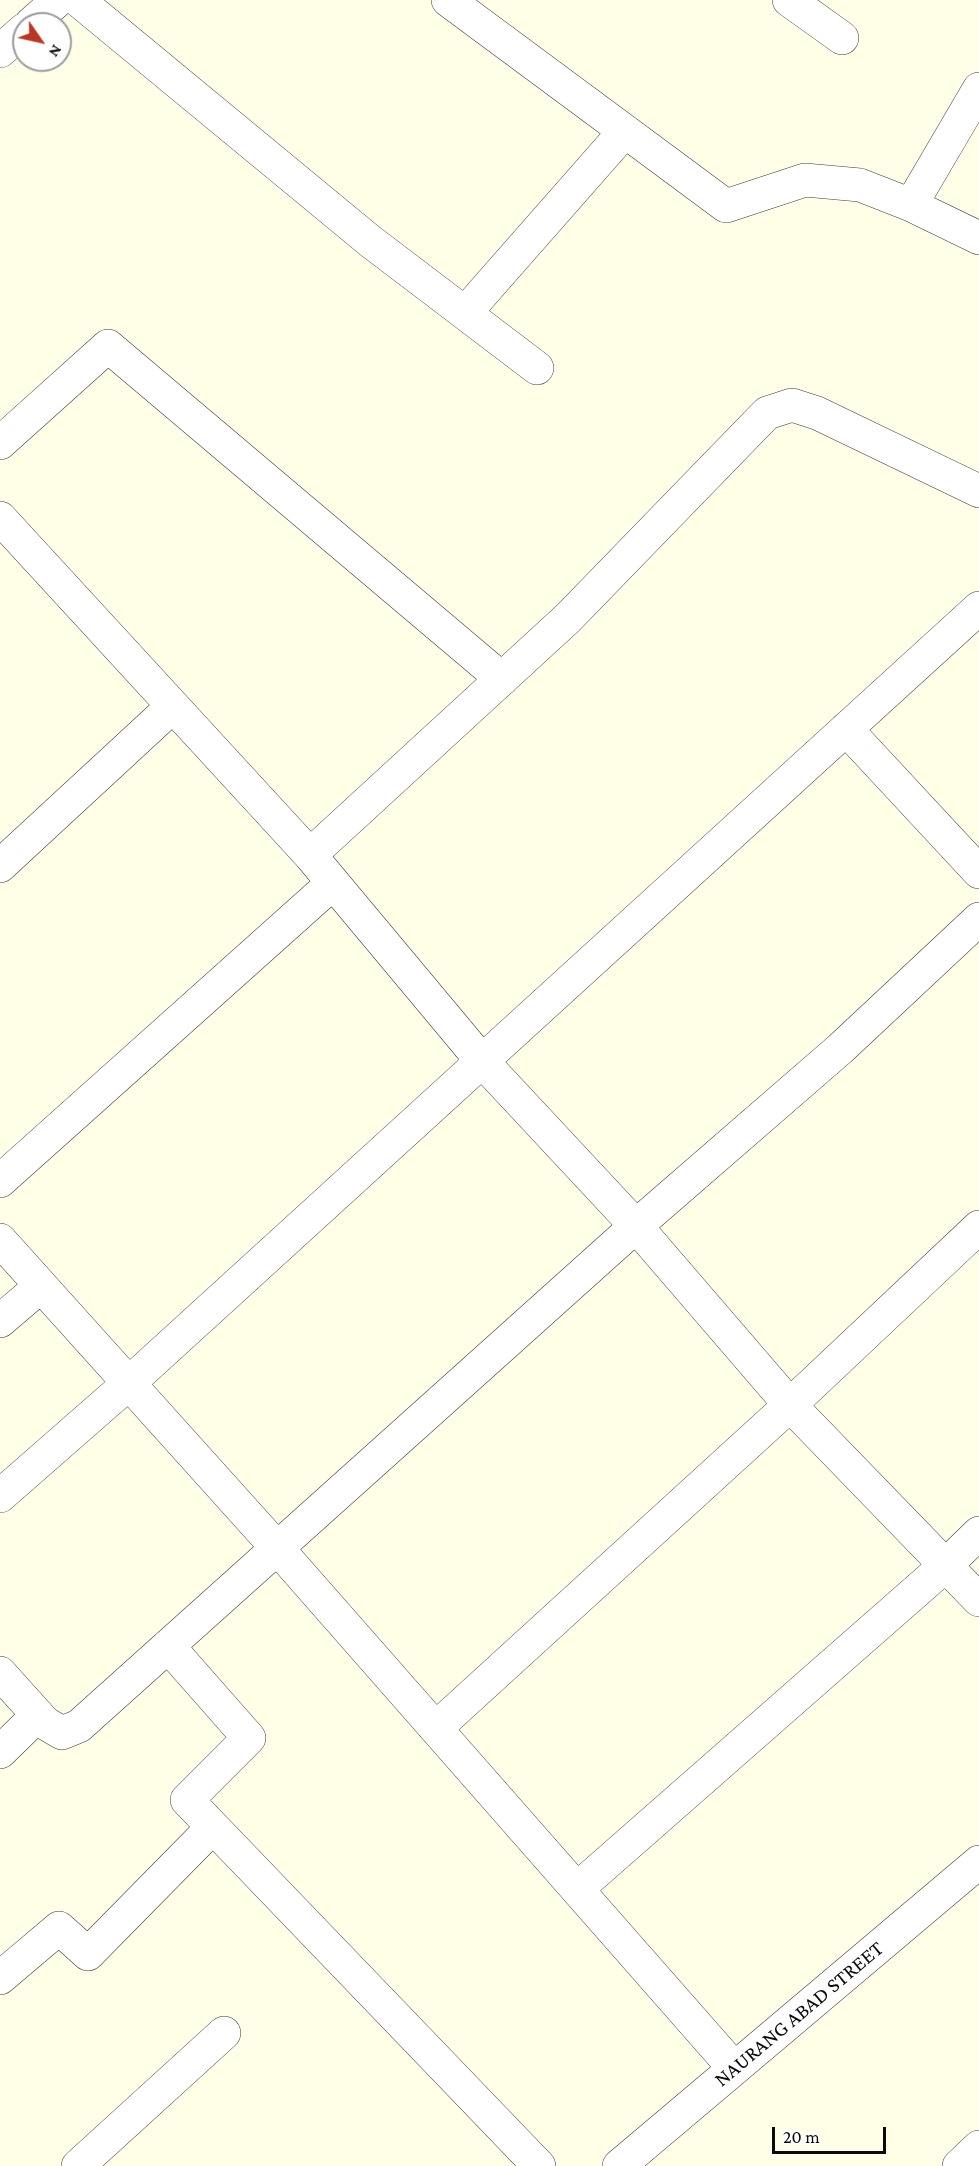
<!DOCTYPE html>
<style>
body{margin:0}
#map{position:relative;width:979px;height:2166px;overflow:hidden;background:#ffffe8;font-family:"Crimson Pro",serif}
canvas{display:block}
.north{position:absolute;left:12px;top:12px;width:60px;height:60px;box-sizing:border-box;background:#fff;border:2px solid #9d9d9d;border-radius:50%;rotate:124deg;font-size:16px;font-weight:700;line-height:24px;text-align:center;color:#0a0a0a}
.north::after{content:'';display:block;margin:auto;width:21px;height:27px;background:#ba3823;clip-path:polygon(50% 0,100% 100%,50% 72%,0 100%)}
.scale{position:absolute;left:772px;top:2127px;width:114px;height:27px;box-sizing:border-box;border:3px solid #0a0a0a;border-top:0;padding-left:8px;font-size:18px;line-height:21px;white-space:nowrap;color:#0a0a0a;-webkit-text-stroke:4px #fff;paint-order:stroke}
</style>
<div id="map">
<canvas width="979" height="2166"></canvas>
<div class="north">N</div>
<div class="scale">20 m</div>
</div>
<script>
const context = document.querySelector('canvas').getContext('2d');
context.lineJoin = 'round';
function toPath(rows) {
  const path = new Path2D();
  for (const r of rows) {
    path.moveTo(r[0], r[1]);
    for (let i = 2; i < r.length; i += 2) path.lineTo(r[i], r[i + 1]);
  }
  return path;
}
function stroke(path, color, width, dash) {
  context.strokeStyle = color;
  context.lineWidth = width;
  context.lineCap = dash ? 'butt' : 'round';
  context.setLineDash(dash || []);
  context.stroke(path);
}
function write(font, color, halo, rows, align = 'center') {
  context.font = font + ' "Crimson Pro",serif';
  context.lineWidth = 6;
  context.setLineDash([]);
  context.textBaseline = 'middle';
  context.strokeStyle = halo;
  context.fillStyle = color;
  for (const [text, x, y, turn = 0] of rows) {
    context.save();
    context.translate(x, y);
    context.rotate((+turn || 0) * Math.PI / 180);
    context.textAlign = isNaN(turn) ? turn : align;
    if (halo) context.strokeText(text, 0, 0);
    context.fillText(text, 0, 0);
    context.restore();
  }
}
const minor = toPath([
 [78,0,370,241,537,368],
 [448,0,726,206,805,180,860,185,911,205,979,89],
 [789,0,842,38],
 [911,205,979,238],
 [465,313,625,131],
 [0,443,108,346,502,679],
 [0,518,310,855,482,1061,636,1226,790,1405,979,1600],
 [846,729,979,872],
 [310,855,568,618,767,413,792,405,817,413,979,491],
 [0,866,173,706],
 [0,1181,333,883],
 [0,1240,278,1549,734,2068],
 [0,1321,41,1286],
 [0,1496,129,1383,979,608],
 [168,1646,249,1738,187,1800,539,2166],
 [0,1673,45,1723,62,1733,79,1726,636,1226,840,1049,979,919],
 [436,1728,790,1405,979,1227],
 [0,1752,38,1715],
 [577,1889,946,1565,979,1533],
 [0,1978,59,1928,88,1954,213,1827],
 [78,2166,224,2033],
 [959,2166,979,2147]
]);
const tertiary = toPath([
 [31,24,58,0],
 [0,51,24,30],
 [619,2166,979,1862]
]);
stroke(minor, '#3d3d3d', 34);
stroke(tertiary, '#3d3d3d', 34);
stroke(minor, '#fff', 33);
stroke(tertiary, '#fff', 33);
write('21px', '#0a0a0a', '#fff', [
 ["NAURANG ABAD STREET",799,2014,-40]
]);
</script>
